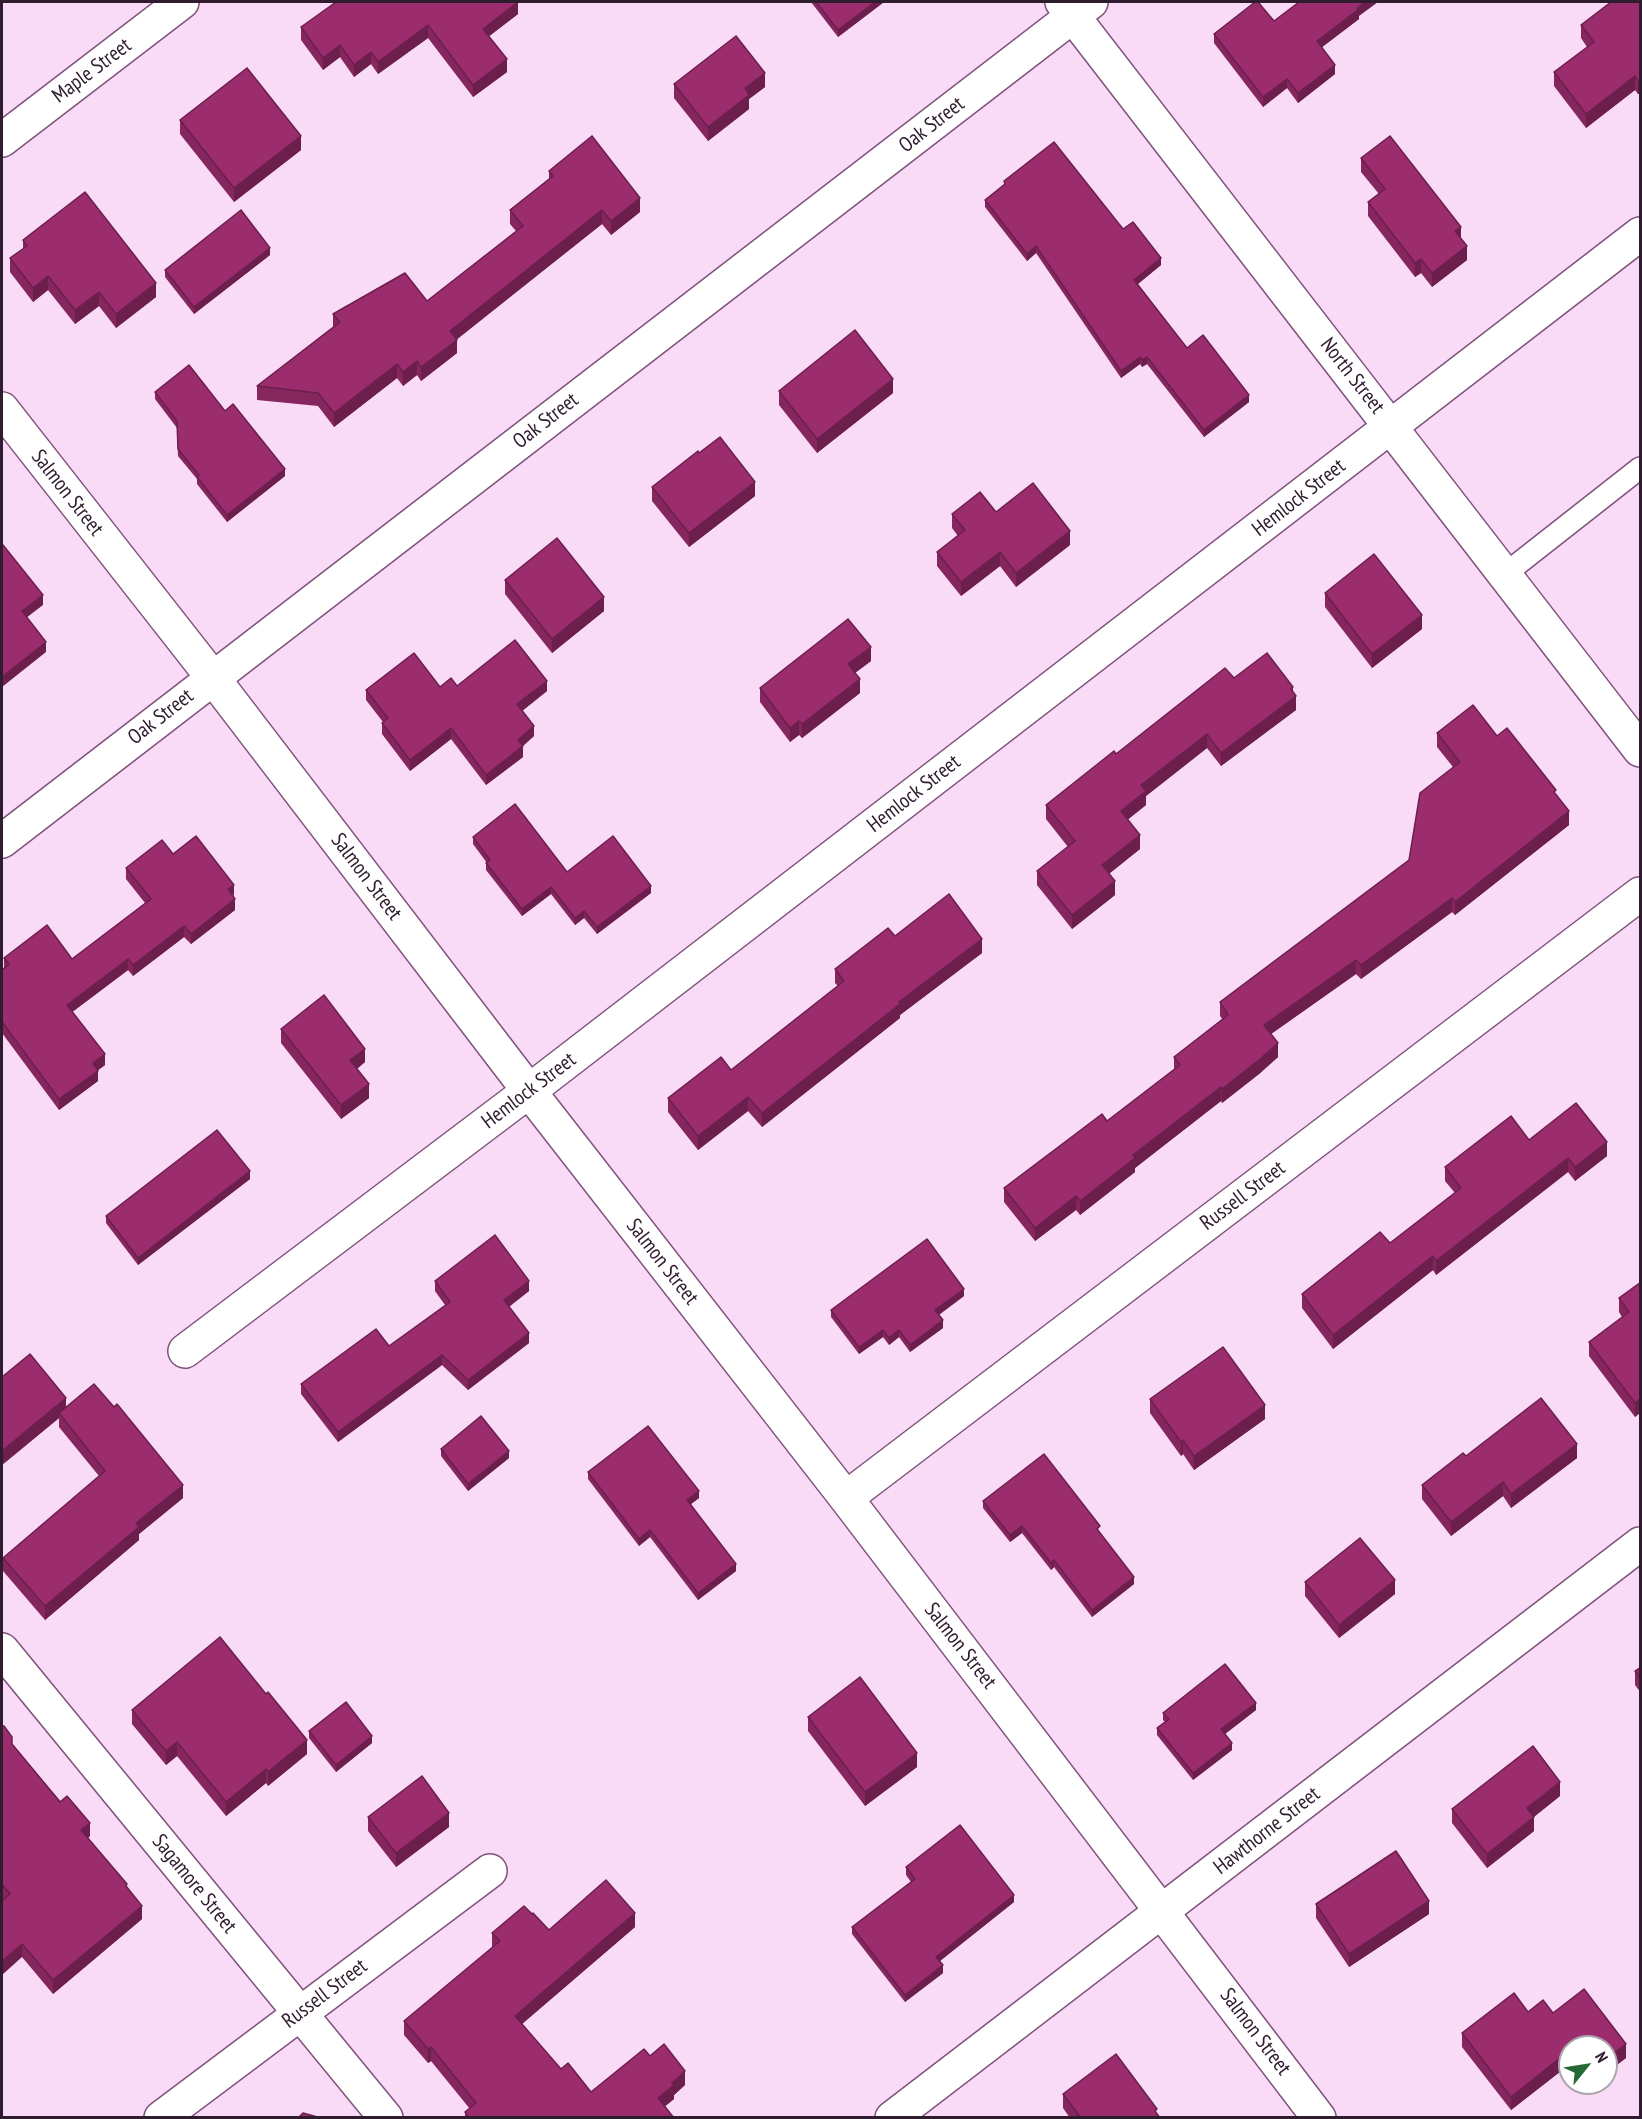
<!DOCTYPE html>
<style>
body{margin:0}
#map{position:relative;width:1642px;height:2119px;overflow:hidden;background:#f9daf7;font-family:"PT Sans Narrow",sans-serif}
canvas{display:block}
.frame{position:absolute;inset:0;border:3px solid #2f1c2e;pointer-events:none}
.north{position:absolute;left:1558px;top:2035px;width:60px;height:60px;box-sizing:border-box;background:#fff;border:2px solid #aca4ab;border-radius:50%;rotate:60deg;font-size:16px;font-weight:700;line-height:24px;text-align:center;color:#2f1c2e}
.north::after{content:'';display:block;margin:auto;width:21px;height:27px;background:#256a36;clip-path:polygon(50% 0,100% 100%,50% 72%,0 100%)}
</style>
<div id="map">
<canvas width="1642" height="2119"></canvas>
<div class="frame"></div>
<div class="north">N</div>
</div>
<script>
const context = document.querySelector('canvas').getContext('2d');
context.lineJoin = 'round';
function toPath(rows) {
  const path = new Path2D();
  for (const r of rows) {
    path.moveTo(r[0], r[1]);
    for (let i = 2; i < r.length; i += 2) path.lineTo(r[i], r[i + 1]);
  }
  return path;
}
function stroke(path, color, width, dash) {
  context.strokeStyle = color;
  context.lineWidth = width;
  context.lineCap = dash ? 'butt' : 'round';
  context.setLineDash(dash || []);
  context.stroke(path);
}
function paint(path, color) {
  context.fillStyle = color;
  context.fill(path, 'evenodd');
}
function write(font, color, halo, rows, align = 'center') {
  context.font = font + ' "PT Sans Narrow",sans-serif';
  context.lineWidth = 6;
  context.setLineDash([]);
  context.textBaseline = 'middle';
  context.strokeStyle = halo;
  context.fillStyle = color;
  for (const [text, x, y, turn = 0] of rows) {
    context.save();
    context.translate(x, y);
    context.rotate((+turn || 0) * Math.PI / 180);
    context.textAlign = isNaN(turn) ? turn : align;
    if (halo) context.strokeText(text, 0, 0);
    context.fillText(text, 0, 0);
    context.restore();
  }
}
const service = toPath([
 [1505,574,1640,468]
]);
const minor = toPath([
 [1062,2,1640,750],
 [2,409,213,678,529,1091,846,1498,1319,2118],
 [2,841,1091,2],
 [185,1351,529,1091,1640,234],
 [846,1498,1640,894],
 [2,1650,386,2118],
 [161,2118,490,1871],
 [892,2118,1640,1544]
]);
const primary = toPath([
 [2,140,182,2]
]);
stroke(service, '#7f527c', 24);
stroke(minor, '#7f527c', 36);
stroke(primary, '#7f527c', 36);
stroke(service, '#fff', 21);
stroke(minor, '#fff', 33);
stroke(primary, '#fff', 33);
paint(toPath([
 [811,2,884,2,838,37],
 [1641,2,1641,93,1638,94,1635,90,1586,128,1554,86,1554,72,1587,47,1581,38,1581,25],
 [518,14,489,36,507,72,473,97,428,38,378,74,371,64,354,77,340,57,323,70,301,40,301,27],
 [1359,16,1359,19,1322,47,1335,74,1298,103,1287,88,1263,107,1214,43,1214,34,1274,21],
 [674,84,765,87,749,99,749,109,708,141,674,98],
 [180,120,301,150,234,202,180,134],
 [1361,158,1461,239,1467,260,1432,287,1421,273,1415,277,1368,216,1368,202,1379,194,1361,172],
 [549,171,640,212,611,235,602,224,456,339,457,353,421,381,417,375,403,386,397,378,334,427,318,406,257,400,257,386,333,327,333,314,427,301,516,231,510,224,510,210,549,179],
 [1004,181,1123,229,1161,265,1138,284,1187,348,1249,402,1204,437,1147,364,1142,367,1140,364,1121,378,1036,253,1027,261,985,207,985,200,1004,185],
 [23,240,156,297,116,328,99,306,75,324,48,290,33,302,10,272,10,258,23,249],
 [270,255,194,314,165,277,165,270],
 [779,391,893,393,817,453,779,405],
 [155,392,225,411,285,476,227,522,197,484,197,479,178,456,177,428,155,399],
 [699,453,755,496,689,547,652,501,652,487],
 [996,512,1070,545,1016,587,1000,566,961,596,937,566,937,552,958,536,952,528,952,514],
 [505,580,604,611,552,653,505,594],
 [1325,593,1422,629,1372,668,1325,607],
 [871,661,855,673,860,693,802,738,799,735,790,742,760,702,760,688],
 [1234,678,1293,691,1296,710,1221,766,1207,748,1146,796,1146,805,1127,820,1140,849,1109,874,1115,895,1072,929,1037,885,1037,871,1068,847,1046,819,1046,805,1116,754],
 [457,686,547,691,522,711,534,736,523,746,523,757,486,785,451,739,410,771,382,734,382,723,383,722,366,700,366,690],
 [1437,733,1497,736,1556,795,1569,825,1455,915,1452,912,1361,979,1356,974,1271,1034,1278,1057,1259,1074,1222,1103,1221,1101,1135,1168,1135,1172,1080,1215,1076,1210,1035,1241,1004,1202,1004,1188,1107,1121,1174,1069,1174,1057,1223,1020,1220,1016,1220,1002,1409,860,1453,767,1437,747],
 [473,837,567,872,651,893,597,934,584,918,575,925,551,894,522,916,486,870,486,863,487,863,473,844],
 [173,854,233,896,235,910,191,944,184,937,133,976,128,970,72,1012,105,1065,98,1070,98,1081,59,1110,2,1033,2,970,4,968,4,958,72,959,145,903,126,879,126,868],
 [895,936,982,953,900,1015,900,1018,762,1127,748,1111,698,1150,668,1112,668,1098,731,1070,838,986,835,983,835,969],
 [1641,1006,1641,1022,1640,1021,1640,1007],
 [281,1029,365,1062,357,1069,369,1098,341,1119,281,1043],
 [1529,1140,1607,1156,1575,1181,1568,1172,1436,1275,1433,1270,1333,1349,1302,1308,1302,1294,1390,1243,1455,1193,1445,1181,1445,1167],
 [250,1179,138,1265,106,1223,106,1216],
 [435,1281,529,1291,509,1307,529,1343,468,1390,442,1365,338,1442,301,1394,301,1384,389,1346,445,1305,435,1291],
 [1641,1282,1641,1412,1635,1417,1589,1356,1589,1342,1622,1317,1619,1312,1619,1298],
 [964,1296,939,1315,943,1328,910,1352,899,1337,889,1345,883,1337,859,1354,831,1317,831,1310],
 [1150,1399,1265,1419,1194,1470,1183,1454,1181,1456,1150,1413],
 [66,1407,183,1498,139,1534,139,1540,45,1620,3,1571,3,1558,99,1476,59,1427,59,1418,2,1465],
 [441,1449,509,1458,468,1491,441,1456],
 [1466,1456,1577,1458,1511,1508,1503,1496,1451,1536,1422,1499,1422,1485],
 [588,1472,699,1498,691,1504,736,1571,698,1600,650,1537,639,1546,588,1479],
 [983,1501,1100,1533,1134,1584,1092,1617,1054,1567,1051,1570,1022,1533,1010,1542,983,1508],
 [1305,1582,1395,1594,1339,1638,1305,1596],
 [1641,1667,1641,1693,1635,1685,1635,1671],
 [132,1710,307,1754,268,1786,266,1783,226,1816,177,1756,166,1765,132,1724],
 [1256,1710,1225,1734,1232,1750,1193,1780,1157,1735,1157,1728,1165,1722,1163,1720,1163,1713],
 [808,1717,917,1767,865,1806,808,1731],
 [2,1726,12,1744,90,1836,88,1838,127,1888,142,1919,53,1994,22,1957,2,1897],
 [309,1731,372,1743,336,1772,309,1738],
 [1560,1796,1534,1817,1534,1831,1487,1868,1452,1823,1452,1809],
 [368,1817,449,1827,396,1867,368,1831],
 [906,1867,1014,1902,940,1961,943,1973,905,2002,852,1934,852,1927,911,1882,906,1875],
 [1316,1904,1429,1914,1349,1967,1316,1918],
 [532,1914,549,1930,635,1927,522,2024,561,2069,591,2092,650,2056,685,2085,674,2095,674,2099,665,2106,674,2118,465,2118,465,2112,470,2109,431,2061,428,2063,404,2035,404,2021,492,1948,492,1933],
 [1528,2012,1553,2013,1626,2058,1606,2073,1606,2047,1570,2047,1570,2064,1511,2110,1462,2047,1462,2033],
 [1063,2094,1157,2114,1160,2118,1070,2118,1063,2108]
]), '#85265f');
paint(toPath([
 [518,2,518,14,483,41,483,29],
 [875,2,884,2,838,37,838,30],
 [1365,2,1378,2,1359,16,1359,19,1317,51,1317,41],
 [428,25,428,38,378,74,378,62],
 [340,45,340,57,323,70,323,58],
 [371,52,371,64,354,77,354,65],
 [507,59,507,72,473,97,473,85],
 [1335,65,1335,74,1298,103,1298,93],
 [765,73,765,87,749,99,749,109,708,141,708,127,745,88],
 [1635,76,1635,90,1586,128,1586,114],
 [1287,79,1287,88,1263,107,1263,97],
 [1641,79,1641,93,1638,94,1638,81],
 [301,136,301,150,234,202,234,188],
 [640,198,640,212,611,235,611,221],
 [602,210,602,224,450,345,450,331],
 [1461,227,1461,241,1455,231],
 [1036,246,1036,253,1027,261,1027,254],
 [1467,246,1467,260,1432,287,1432,273],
 [270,248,270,255,194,314,194,307],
 [1161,258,1161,265,1134,287,1134,280],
 [1421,259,1421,273,1415,277,1415,263],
 [48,276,48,290,33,302,33,288],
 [156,283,156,297,116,328,116,314],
 [99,292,99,306,75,324,75,310],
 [457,340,457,353,421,381,421,367],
 [1140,357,1140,364,1121,378,1121,371],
 [1147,357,1147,364,1142,367,1142,360],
 [417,361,417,375,403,386,403,372],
 [397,364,397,378,334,427,334,413],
 [893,379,893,393,817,453,817,439],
 [1249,395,1249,402,1204,437,1204,430],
 [285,469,285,476,227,522,227,515],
 [755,482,755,496,689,547,689,533],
 [1070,531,1070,545,1016,587,1016,573],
 [1000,552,1000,566,961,596,961,582],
 [43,595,43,605,22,621,22,611],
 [604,597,604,611,552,653,552,639],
 [1422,615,1422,629,1372,668,1372,654],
 [46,642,46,652,2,687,2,677],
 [871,647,871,661,848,678,848,664],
 [860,679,860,693,802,738,802,724],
 [547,681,547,691,517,715,517,704],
 [1293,687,1293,698,1296,696,1296,710,1221,766,1221,753],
 [799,721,799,735,790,742,790,728],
 [534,726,534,736,518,750,518,740],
 [451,728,451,739,410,771,410,760],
 [1207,734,1207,748,1146,796,1146,805,1121,825,1121,811,1141,785],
 [523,746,523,757,486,785,486,775],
 [1569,811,1569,825,1455,915,1455,902],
 [1140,835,1140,849,1102,879,1102,865],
 [1115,881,1115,895,1072,929,1072,915],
 [234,885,234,896,228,889],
 [651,886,651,893,597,934,597,927],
 [551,887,551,894,522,916,522,909],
 [1452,898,1452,912,1361,979,1361,965],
 [235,899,235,910,191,944,191,934],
 [584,911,584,918,575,925,575,918],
 [184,926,184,937,133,976,133,965],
 [982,939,982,953,900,1015,900,1018,762,1127,762,1113,899,1002],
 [128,959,128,970,67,1016,67,1005],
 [1356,960,1356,974,1264,1039,1264,1025],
 [1278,1043,1278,1057,1259,1074,1222,1103,1222,1089],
 [365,1049,365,1062,350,1074,350,1060],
 [105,1054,105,1065,93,1074,93,1063],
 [98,1071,98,1081,59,1110,59,1099],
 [369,1084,369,1098,341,1119,341,1105],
 [1221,1087,1221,1101,1135,1168,1135,1172,1080,1215,1080,1201,1133,1155],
 [748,1097,748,1111,698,1150,698,1136],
 [1607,1142,1607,1156,1575,1181,1575,1167],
 [1568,1158,1568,1172,1436,1275,1436,1261],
 [250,1171,250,1179,138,1265,138,1258],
 [1076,1196,1076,1210,1035,1241,1035,1228],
 [1433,1256,1433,1270,1333,1349,1333,1335],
 [529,1281,529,1291,504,1310,504,1300],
 [964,1289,964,1296,935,1317,935,1310],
 [943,1320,943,1328,910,1352,910,1345],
 [883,1330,883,1337,859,1354,859,1347],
 [899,1330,899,1337,889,1345,889,1338],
 [529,1333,529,1343,468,1390,468,1380],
 [442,1355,442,1365,338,1442,338,1432],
 [66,1398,66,1412,59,1413,59,1418,2,1465,2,1451],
 [1641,1398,1641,1412,1635,1417,1635,1403],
 [1265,1405,1265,1419,1194,1470,1194,1456],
 [1183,1440,1183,1454,1181,1456,1181,1442],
 [1577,1444,1577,1458,1511,1508,1511,1494],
 [509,1451,509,1458,468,1491,468,1484],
 [1503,1482,1503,1496,1451,1536,1451,1522],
 [183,1485,183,1498,139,1534,139,1540,45,1620,45,1606,136,1523],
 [699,1491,699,1498,687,1507,687,1500],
 [1022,1526,1022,1533,1010,1542,1010,1535],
 [650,1530,650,1537,639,1546,639,1539],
 [1054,1560,1054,1567,1051,1570,1051,1563],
 [736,1564,736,1571,698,1600,698,1593],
 [1134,1577,1134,1584,1092,1617,1092,1610],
 [1395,1580,1395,1594,1339,1638,1339,1625],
 [1256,1703,1256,1710,1221,1737,1221,1729],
 [372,1736,372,1743,336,1772,336,1765],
 [307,1740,307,1754,268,1786,268,1772],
 [177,1742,177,1756,166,1765,166,1751],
 [1232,1743,1232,1750,1193,1780,1193,1773],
 [917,1753,917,1767,865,1806,865,1792],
 [266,1769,266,1783,226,1816,226,1802],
 [1560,1782,1560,1796,1527,1822,1527,1808],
 [449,1813,449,1827,396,1867,396,1853],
 [1534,1817,1534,1831,1487,1868,1487,1854],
 [90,1823,90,1836,81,1844,81,1830],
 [1014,1895,1014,1902,936,1964,936,1957],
 [1429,1901,1429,1914,1349,1967,1349,1954],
 [142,1906,142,1919,53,1994,53,1980],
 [635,1913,635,1927,515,2030,515,2016],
 [22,1944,22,1957,2,1975,2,1961],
 [943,1965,943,1973,905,2002,905,1995],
 [1626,2044,1626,2058,1606,2073,1606,2059],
 [431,2047,431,2061,428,2063,428,2049],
 [1570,2050,1570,2064,1511,2110,1511,2097],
 [685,2071,685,2085,674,2095,674,2099,658,2112,658,2098,672,2083]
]), '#6c1f4d');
const building = toPath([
 [336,2,518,2,483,29,507,59,473,85,428,25,378,62,371,52,354,65,340,45,323,58,301,27,336,2],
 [816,2,875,2,838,30,816,2],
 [1255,2,1258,2,1274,21,1299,2,1365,2,1357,8,1359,9,1317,41,1335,65,1298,93,1287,79,1263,97,1214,34,1255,2],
 [1611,2,1641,2,1641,79,1638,81,1635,76,1586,114,1554,72,1594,42,1581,25,1611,2],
 [736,36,765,73,745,88,749,95,708,127,674,84,736,36],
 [247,68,301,136,234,188,180,120,247,68],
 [592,136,640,198,611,221,602,210,450,331,457,340,421,367,417,361,403,372,397,364,334,413,318,393,257,386,340,322,333,314,405,273,427,301,523,226,510,210,553,176,549,171,592,136],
 [1390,136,1461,227,1455,231,1467,246,1432,273,1421,259,1415,263,1368,202,1385,189,1361,158,1390,136],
 [1054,142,1123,229,1133,222,1161,258,1134,280,1187,348,1203,335,1249,395,1204,430,1147,357,1142,360,1140,357,1121,371,1036,246,1027,254,985,200,1005,184,1004,181,1054,142],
 [85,192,156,283,116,314,99,292,75,310,48,276,33,288,10,258,27,246,23,240,85,192],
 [241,210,270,248,194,307,165,270,241,210],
 [855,330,893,379,817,439,779,391,855,330],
 [189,365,225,411,233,404,285,469,227,515,197,477,199,475,178,449,177,421,155,392,189,365],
 [720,437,755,482,689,533,652,487,698,451,699,453,720,437],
 [1033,483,1070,531,1016,573,1000,552,961,582,937,552,965,530,952,514,980,492,996,512,1033,483],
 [557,538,604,597,552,639,505,580,557,538],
 [3,545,43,595,22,611,46,642,2,677,2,546,3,545],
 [1374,554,1422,615,1372,654,1325,593,1374,554],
 [848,619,871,647,848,664,860,679,802,724,799,721,790,728,760,688,848,619],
 [515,640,547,681,517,704,534,726,518,740,523,746,486,775,451,728,410,760,382,723,388,718,366,690,414,653,440,687,451,678,457,686,515,640],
 [1267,653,1293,687,1291,689,1296,696,1221,753,1207,734,1141,785,1146,791,1121,811,1140,835,1102,865,1115,881,1072,915,1037,871,1075,841,1046,805,1114,751,1116,754,1225,668,1234,678,1267,653],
 [1473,705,1497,736,1507,728,1556,790,1554,792,1569,811,1455,902,1452,898,1361,965,1356,960,1264,1025,1278,1043,1259,1060,1222,1089,1221,1087,1133,1155,1135,1158,1080,1201,1076,1196,1035,1228,1004,1188,1102,1114,1107,1121,1180,1065,1174,1057,1228,1015,1220,1002,1409,860,1420,793,1460,762,1437,733,1473,705],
 [515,804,567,872,613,836,651,886,597,927,584,911,575,918,551,887,522,909,486,863,490,860,473,837,515,804],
 [196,836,234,885,228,889,235,899,191,934,184,926,133,965,128,959,67,1005,105,1054,93,1063,98,1071,59,1099,2,1022,2,970,9,964,4,958,47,925,72,959,151,899,126,868,162,840,173,854,196,836],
 [949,894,982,939,899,1002,900,1004,762,1113,748,1097,698,1136,668,1098,721,1057,731,1070,844,981,835,969,888,928,895,936,949,894],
 [324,995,365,1049,350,1060,369,1084,341,1105,281,1029,324,995],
 [1576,1103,1607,1142,1575,1167,1568,1158,1436,1261,1433,1256,1333,1335,1302,1294,1380,1232,1390,1243,1461,1188,1445,1167,1511,1116,1529,1140,1576,1103],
 [217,1130,250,1171,138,1258,106,1216,217,1130],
 [495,1235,529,1281,504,1300,529,1333,468,1380,442,1355,338,1432,301,1384,376,1329,389,1346,450,1302,435,1281,495,1235],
 [927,1239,964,1289,935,1310,943,1320,910,1345,899,1330,889,1338,883,1330,859,1347,831,1310,927,1239],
 [1641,1282,1641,1398,1635,1403,1589,1342,1629,1312,1619,1298,1641,1282],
 [1223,1347,1265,1405,1194,1456,1183,1440,1181,1442,1150,1399,1223,1347],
 [30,1354,66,1398,2,1451,2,1377,30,1354],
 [94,1384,114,1407,117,1404,183,1485,136,1523,139,1527,45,1606,3,1558,105,1471,59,1413,94,1384],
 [1541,1398,1577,1444,1511,1494,1503,1482,1451,1522,1422,1485,1463,1453,1466,1456,1541,1398],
 [481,1416,509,1451,468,1484,441,1449,481,1416],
 [648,1426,699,1491,687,1500,736,1564,698,1593,650,1530,639,1539,588,1472,648,1426],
 [1044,1454,1100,1526,1097,1529,1134,1577,1092,1610,1054,1560,1051,1563,1022,1526,1010,1535,983,1501,1044,1454],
 [1360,1538,1395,1580,1339,1625,1305,1582,1360,1538],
 [220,1637,266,1694,268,1692,307,1740,268,1772,266,1769,226,1802,177,1742,166,1751,132,1710,220,1637],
 [1225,1664,1256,1703,1221,1729,1232,1743,1193,1773,1157,1728,1169,1719,1163,1713,1225,1664],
 [1641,1667,1641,1679,1635,1671,1641,1667],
 [860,1677,917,1753,865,1792,808,1717,860,1677],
 [346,1702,372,1736,336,1765,309,1731,346,1702],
 [2,1726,4,1726,12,1737,12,1744,60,1802,67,1796,90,1823,81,1830,127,1884,126,1886,142,1906,53,1980,22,1944,2,1961,2,1901,10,1894,2,1884,2,1726],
 [1533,1746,1560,1782,1527,1808,1534,1817,1487,1854,1452,1809,1533,1746],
 [422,1776,449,1813,396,1853,368,1817,422,1776],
 [960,1825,1014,1895,936,1957,943,1965,905,1995,852,1927,915,1879,906,1867,960,1825],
 [1396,1851,1429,1901,1349,1954,1316,1904,1396,1851],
 [606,1880,635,1913,515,2016,561,2069,568,2063,591,2092,644,2049,650,2056,664,2044,685,2071,672,2083,674,2085,658,2098,674,2118,469,2118,465,2112,476,2103,431,2047,428,2049,404,2021,500,1941,492,1933,524,1906,532,1914,533,1913,549,1930,606,1880],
 [1584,1989,1626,2044,1606,2059,1606,2047,1570,2047,1570,2050,1511,2097,1462,2033,1514,1993,1528,2012,1543,2000,1553,2013,1584,1989],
 [1116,2054,1157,2109,1155,2111,1160,2118,1081,2118,1063,2094,1116,2054],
 [303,2113,321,2118,298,2118,303,2113]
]);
paint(building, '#9b2c6e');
stroke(building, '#6c1f4d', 1.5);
write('21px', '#2f1c2e', '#fff', [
 ["Maple Street",92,71,-37],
 ["Oak Street",932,125,-38],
 ["North Street",1352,376,52],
 ["Oak Street",546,421,-38],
 ["Salmon Street",67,493,52],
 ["Hemlock Street",1299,498,-38],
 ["Oak Street",161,717,-38],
 ["Hemlock Street",914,794,-38],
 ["Salmon Street",366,877,53],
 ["Hemlock Street",529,1091,-37],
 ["Russell Street",1243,1196,-37],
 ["Salmon Street",662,1262,52],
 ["Salmon Street",960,1646,52],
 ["Hawthorne Street",1267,1831,-38],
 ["Sagamore Street",194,1884,51],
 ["Russell Street",325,1994,-37],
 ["Salmon Street",1255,2032,53]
]);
</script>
